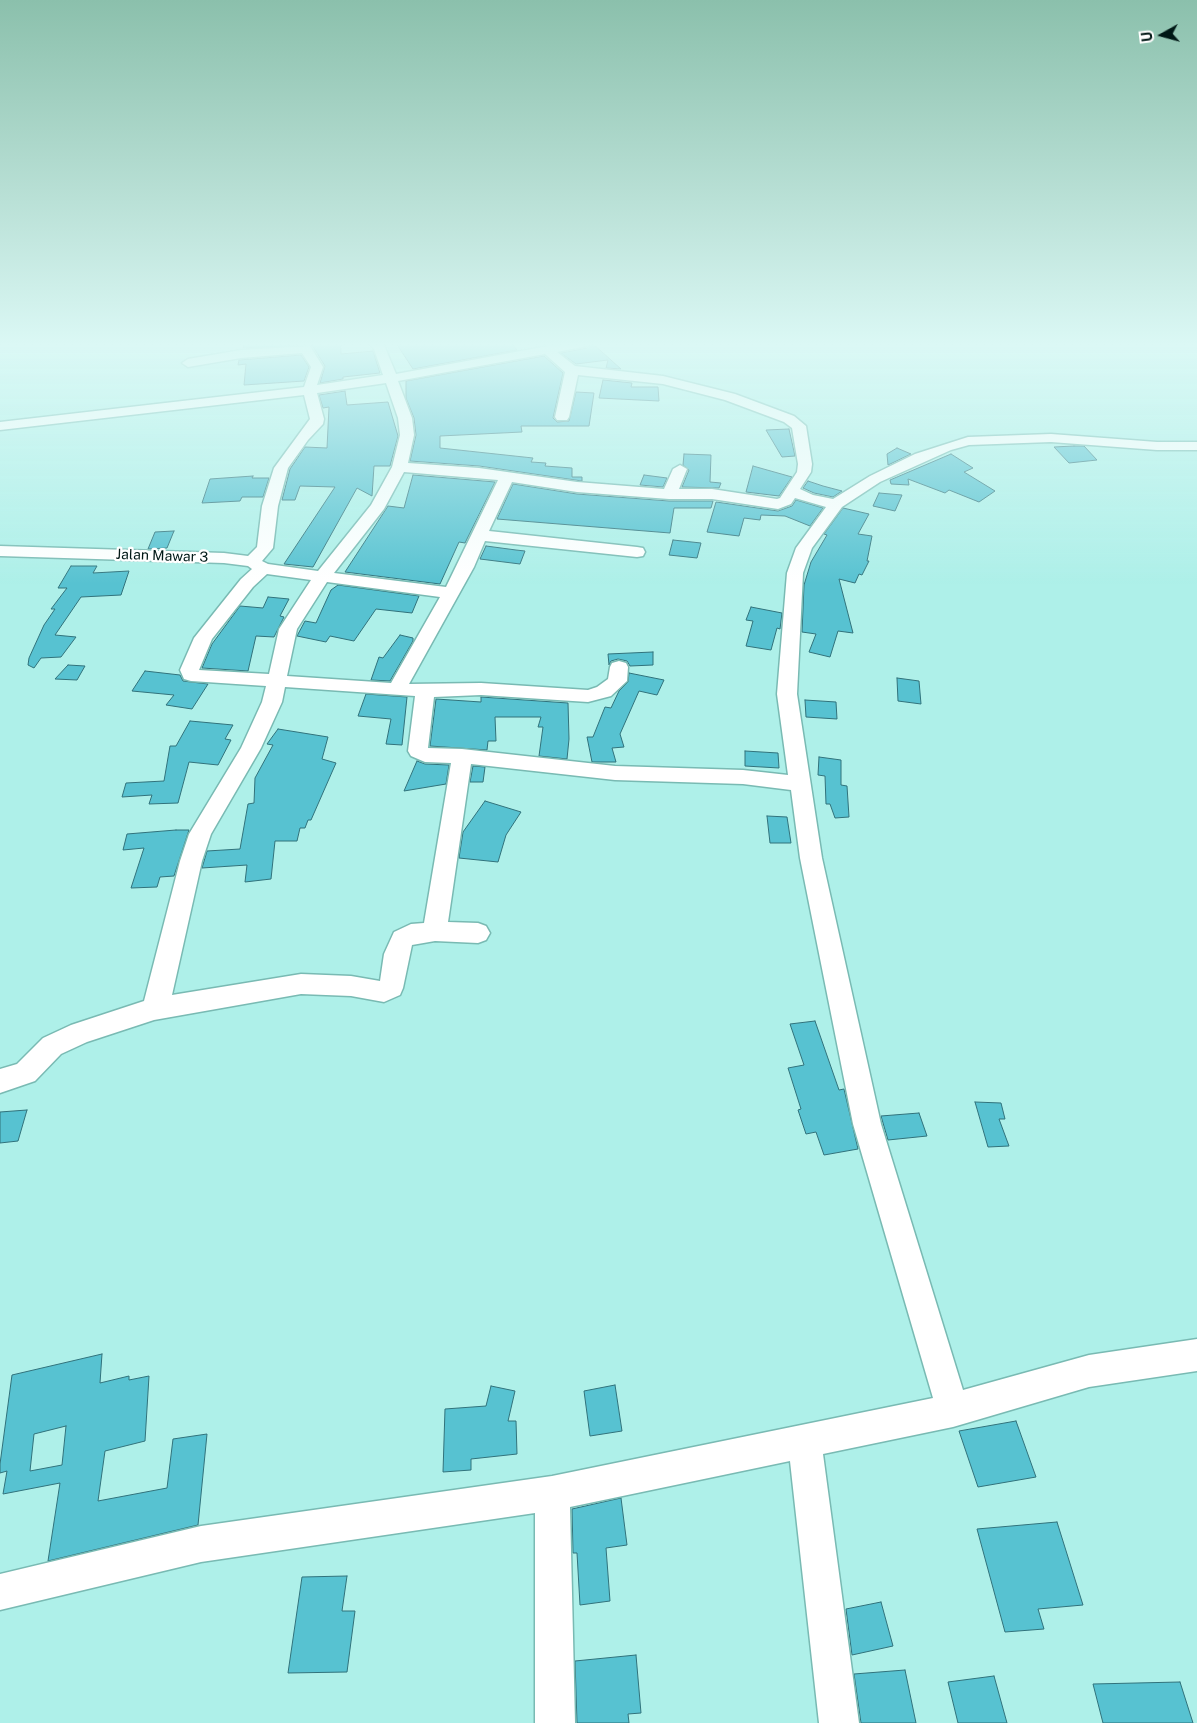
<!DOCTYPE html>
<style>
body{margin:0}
#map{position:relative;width:1197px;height:1723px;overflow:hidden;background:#aef0e9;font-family:"Public Sans",sans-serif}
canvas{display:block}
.north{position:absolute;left:1137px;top:10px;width:50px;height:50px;-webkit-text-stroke:4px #fff;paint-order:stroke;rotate:263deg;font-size:14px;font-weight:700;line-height:20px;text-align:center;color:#001816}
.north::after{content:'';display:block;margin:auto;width:18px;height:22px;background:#001816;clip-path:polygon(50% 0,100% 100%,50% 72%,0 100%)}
</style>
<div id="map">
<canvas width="1197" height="1723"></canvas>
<div class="north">U</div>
</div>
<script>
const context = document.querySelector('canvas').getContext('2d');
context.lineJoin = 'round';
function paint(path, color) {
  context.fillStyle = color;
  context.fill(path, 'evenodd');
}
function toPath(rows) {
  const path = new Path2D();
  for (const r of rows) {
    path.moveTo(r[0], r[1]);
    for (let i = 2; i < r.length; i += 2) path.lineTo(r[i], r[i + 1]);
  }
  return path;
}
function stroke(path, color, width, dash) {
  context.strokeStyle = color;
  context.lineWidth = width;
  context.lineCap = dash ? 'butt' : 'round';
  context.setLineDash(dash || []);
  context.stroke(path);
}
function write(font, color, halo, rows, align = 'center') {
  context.font = font + ' "Public Sans",sans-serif';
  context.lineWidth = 4.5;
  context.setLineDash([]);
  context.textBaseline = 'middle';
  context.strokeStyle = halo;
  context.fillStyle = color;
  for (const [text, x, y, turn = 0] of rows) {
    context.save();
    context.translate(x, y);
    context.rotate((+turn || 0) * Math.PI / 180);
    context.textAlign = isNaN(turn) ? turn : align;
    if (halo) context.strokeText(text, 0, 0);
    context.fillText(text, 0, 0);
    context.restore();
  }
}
const building = toPath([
 [245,343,341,344,341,354,373,351,380,373,343,377,343,379,320,383,325,366,312,345,243,348,245,343],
 [396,343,511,343,517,350,413,369,396,343],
 [591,343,592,343,621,369,606,368,608,360,576,364,561,353,587,348,591,343],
 [301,355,309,367,304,381,244,385,246,364,238,365,239,360,301,355],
 [544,356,563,373,553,418,557,422,569,421,576,392,594,393,589,426,521,426,522,432,440,436,440,448,533,458,531,462,546,463,545,466,572,468,572,477,582,477,582,481,479,466,410,461,416,435,414,418,406,398,406,381,544,356],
 [603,380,632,383,631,387,658,387,659,401,599,398,603,380],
 [345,391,347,405,388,402,398,436,390,466,374,466,372,496,357,488,313,567,284,564,335,487,300,486,295,500,282,500,290,469,305,447,327,448,329,407,323,408,319,395,345,391],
 [789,429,795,456,782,457,766,430,789,429],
 [1074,446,1084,446,1097,460,1069,463,1054,447,1074,446],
 [897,448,911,454,888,465,887,454,897,448],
 [684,454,711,455,710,482,721,483,719,488,682,487,689,470,683,465,684,454],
 [951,454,973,468,964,472,995,491,979,502,949,490,945,493,908,479,909,485,891,484,890,480,951,454],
 [753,466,792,477,779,496,746,492,753,466],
 [413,475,495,482,465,543,459,542,440,584,345,572,388,506,404,508,413,475],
 [644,475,667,478,663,487,640,485,644,475],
 [253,476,252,478,269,478,263,497,242,497,240,501,202,503,210,479,253,476],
 [808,481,823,486,842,491,833,497,814,493,803,488,808,481],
 [513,484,577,494,669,501,713,501,711,508,674,508,670,533,497,519,513,484],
 [879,493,902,495,895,511,873,506,879,493],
 [796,500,823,508,810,526,785,516,761,515,760,520,744,518,739,536,707,532,716,502,778,511,792,506,796,500],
 [843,508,869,514,858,534,872,536,867,561,869,561,862,575,859,574,855,583,839,579,853,633,838,631,830,657,809,652,816,634,802,632,804,585,811,562,827,535,824,534,843,508],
 [174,531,167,548,148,549,155,532,174,531],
 [673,540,701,543,697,558,669,555,673,540],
 [486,546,516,550,525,551,520,564,480,559,486,546],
 [71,566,97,566,93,573,129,571,121,595,81,597,55,635,76,637,61,657,41,658,34,668,28,665,29,658,44,625,55,609,51,609,67,588,58,588,71,566],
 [338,585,419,596,412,613,376,609,354,641,330,636,326,642,297,636,305,621,316,623,331,590,338,585],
 [268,597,289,599,280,616,284,617,274,637,256,636,248,671,202,668,212,644,240,606,263,608,268,597],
 [751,607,782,613,780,629,777,628,771,650,746,646,753,621,746,620,751,607],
 [400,635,413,638,413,641,390,681,371,680,379,657,383,658,400,635],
 [653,652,653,665,630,666,627,661,618,659,611,661,609,665,608,654,653,652],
 [68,665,85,666,77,680,55,679,68,665],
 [145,671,180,675,183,681,208,684,192,709,166,705,174,695,132,691,145,671],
 [629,673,664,680,657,695,639,691,620,734,624,747,612,748,616,762,592,762,587,737,593,737,605,707,611,708,619,691,628,682,629,673],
 [897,678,919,681,921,704,898,701,897,678],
 [366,694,407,697,402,745,386,744,391,719,358,716,366,694],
 [481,697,568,703,569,739,567,759,539,756,543,727,538,727,541,717,495,717,496,741,488,741,487,750,430,746,436,699,481,702,481,697],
 [805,700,836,702,837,719,806,717,805,700],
 [190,721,233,725,225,739,231,740,218,765,189,762,178,803,149,804,152,795,122,797,126,783,164,781,170,746,176,746,190,721],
 [278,729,328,737,322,759,336,763,311,820,308,820,305,828,300,828,297,841,275,841,271,879,245,882,247,865,202,868,207,851,240,849,248,804,254,803,255,778,273,745,267,744,278,729],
 [745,751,778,753,779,768,745,766,745,751],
 [819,757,841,760,841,785,847,786,849,817,835,818,830,804,826,804,825,776,818,775,819,757],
 [417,761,425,764,449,765,446,784,404,791,417,761],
 [473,766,485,767,483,782,470,782,473,766],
 [485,801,521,812,506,835,498,862,459,858,463,832,485,801],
 [767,816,787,817,791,843,770,843,767,816],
 [176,830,189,830,174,876,160,877,157,887,131,888,144,848,123,850,127,834,176,830],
 [815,1021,839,1090,844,1089,858,1149,824,1155,816,1132,806,1134,798,1110,801,1109,788,1068,804,1065,790,1024,815,1021],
 [975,1102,1001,1103,1005,1119,999,1119,1009,1146,988,1147,975,1102],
 [27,1110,18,1141,0,1143,0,1112,27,1110],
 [919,1113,927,1136,888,1140,881,1116,919,1113],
 [102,1354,100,1383,129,1376,129,1380,149,1376,145,1441,105,1451,98,1501,167,1488,173,1439,207,1434,198,1525,48,1561,60,1483,3,1494,7,1471,0,1473,0,1464,12,1375,102,1354],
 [66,1426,62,1465,30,1471,34,1434,66,1426],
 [615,1385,622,1431,590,1436,584,1391,615,1385],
 [491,1386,515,1391,508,1421,516,1421,517,1454,471,1459,471,1470,443,1472,445,1409,486,1406,491,1386],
 [1016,1421,1036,1477,978,1487,959,1431,1016,1421],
 [621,1498,627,1545,606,1548,610,1601,580,1605,577,1553,573,1553,572,1509,621,1498],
 [1057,1522,1083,1605,1038,1609,1044,1629,1005,1632,977,1529,1057,1522],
 [347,1576,342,1611,355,1611,347,1672,288,1673,302,1577,347,1576],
 [881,1602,893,1646,852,1655,846,1609,881,1602],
 [636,1655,641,1713,628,1714,629,1723,577,1723,575,1661,636,1655],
 [905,1670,916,1723,861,1723,854,1674,905,1670],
 [994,1676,1007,1723,958,1723,948,1682,994,1676],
 [1180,1682,1193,1723,1103,1723,1093,1684,1180,1682]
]);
paint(building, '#57c2d1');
stroke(building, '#31727b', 1);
const minor = toPath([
 [369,343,382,343,384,345,396,374,564,343,589,343,587,346,557,352,575,366,663,376,735,394,794,416,806,426,812,464,811,472,800,489,813,495,833,499,870,476,915,454,968,437,1051,434,1157,442,1197,442,1197,450,1157,450,1051,442,969,445,951,450,880,482,842,507,812,548,803,573,797,694,822,858,881,1124,963,1390,1089,1355,1197,1339,1197,1371,1089,1387,953,1427,823,1454,859,1723,819,1723,790,1461,570,1507,575,1723,535,1723,535,1513,201,1562,0,1610,0,1574,201,1526,552,1476,933,1398,853,1124,800,858,791,790,743,784,615,780,471,764,448,922,478,923,486,926,490,933,486,940,478,943,435,941,412,945,403,988,400,995,384,1002,351,996,301,994,154,1020,87,1042,61,1054,35,1081,0,1093,0,1069,17,1064,43,1038,71,1025,144,1001,180,861,189,834,241,748,262,702,266,686,191,681,184,679,180,670,194,638,241,579,252,569,248,566,224,563,0,556,0,546,224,553,248,556,257,547,262,506,274,468,310,419,304,395,0,430,0,422,304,387,311,367,302,353,241,358,188,367,182,363,188,359,241,350,310,346,323,367,317,385,383,375,374,349,369,343],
 [545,354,565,372,555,417,557,420,567,420,569,417,578,375,663,384,725,400,784,422,792,428,798,464,797,472,780,498,777,499,712,489,679,489,687,469,680,465,673,469,664,489,577,482,479,468,408,463,414,435,412,418,398,381,545,354],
 [386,383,398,418,400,435,392,467,371,505,318,571,268,564,262,561,273,548,278,506,288,468,308,440,323,424,324,419,317,393,386,383],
 [404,472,498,480,446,587,334,573,384,509,404,472],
 [512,482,577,492,669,499,712,499,778,509,791,504,795,498,826,507,796,548,787,573,777,694,788,775,743,770,615,766,462,749,428,748,434,697,481,695,588,702,611,696,627,681,628,667,626,663,619,661,612,663,610,667,608,679,597,687,588,690,481,683,409,684,474,567,485,541,637,557,643,556,645,552,643,548,637,547,489,531,512,482],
 [267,574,311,580,279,629,269,674,199,670,212,639,253,587,267,574],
 [327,582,440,597,391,683,287,676,297,629,327,582],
 [285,687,415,696,408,751,411,756,425,762,451,763,424,923,411,924,394,932,384,954,380,981,351,976,301,974,172,995,202,861,211,834,261,748,282,702,285,687]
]);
stroke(minor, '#79bab3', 3);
paint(minor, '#fff');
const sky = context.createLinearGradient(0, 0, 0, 584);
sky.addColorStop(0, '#8bc0ac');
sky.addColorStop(0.59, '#dbf8f5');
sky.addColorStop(1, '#dbf8f500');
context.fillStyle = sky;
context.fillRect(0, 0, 1197, 584);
write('14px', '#001816', '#fff', [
 ["Jalan Mawar 3",162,556,2]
]);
</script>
